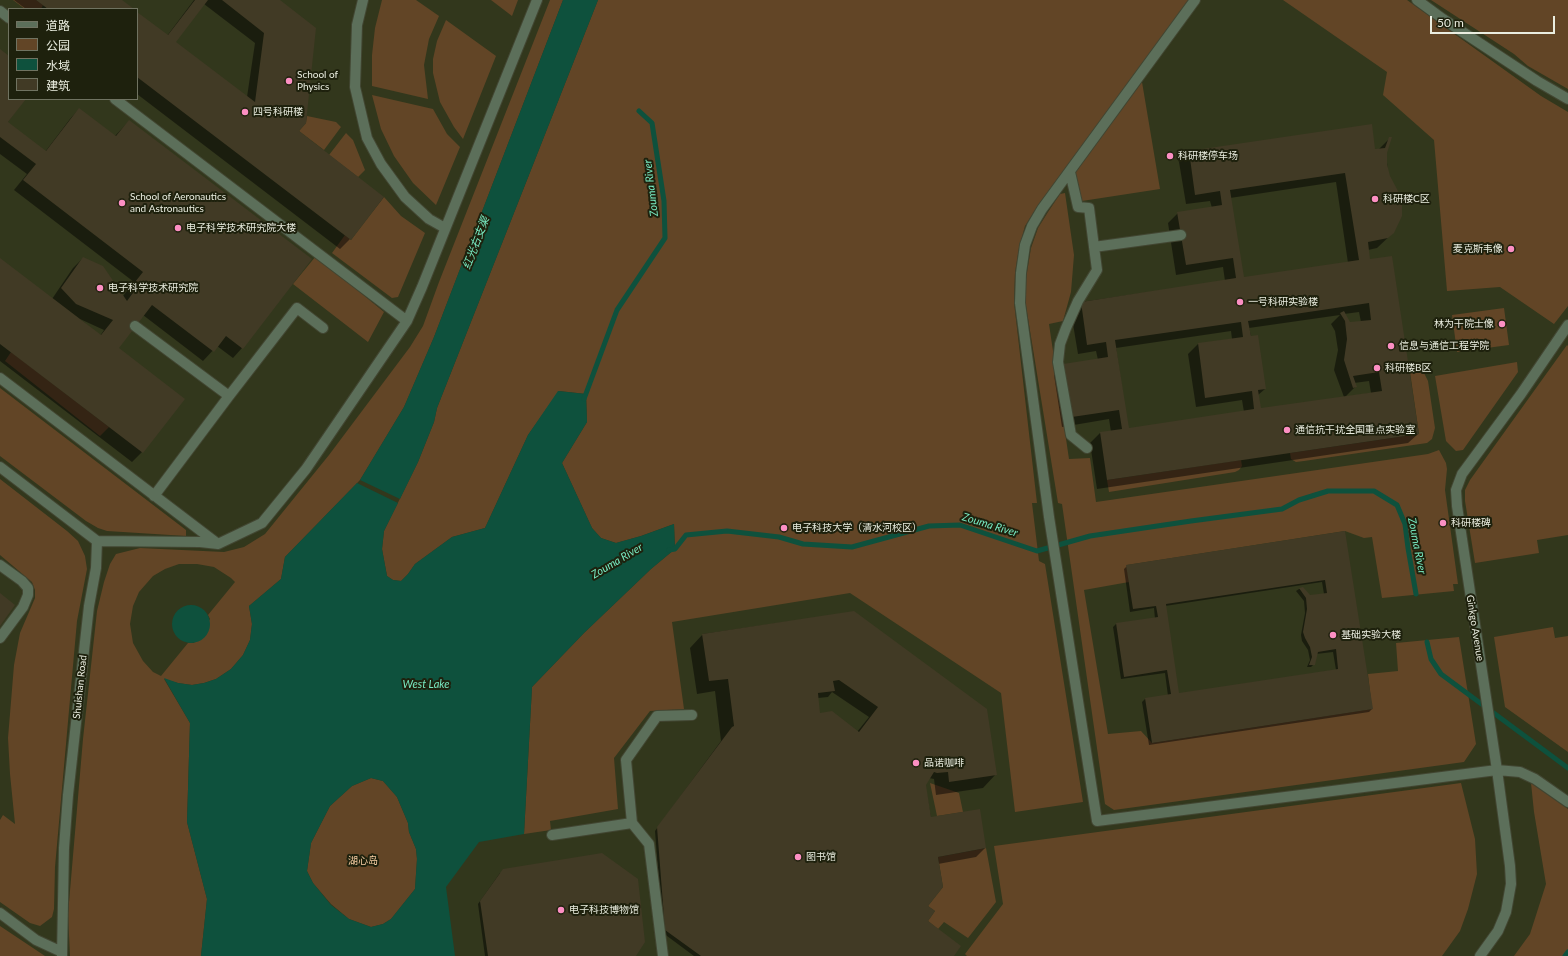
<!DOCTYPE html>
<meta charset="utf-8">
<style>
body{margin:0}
#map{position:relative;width:1568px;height:956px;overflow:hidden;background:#272b16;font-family:Lato,"Noto Sans SC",sans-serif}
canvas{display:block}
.legend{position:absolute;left:8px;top:8px;width:130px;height:92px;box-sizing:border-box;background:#1e210d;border:1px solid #707361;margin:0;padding:5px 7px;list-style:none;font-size:12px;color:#eaede0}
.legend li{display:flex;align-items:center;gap:8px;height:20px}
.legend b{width:20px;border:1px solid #707361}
.scale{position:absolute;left:1430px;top:16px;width:125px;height:18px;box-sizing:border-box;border:2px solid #eaede0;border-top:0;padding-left:5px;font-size:12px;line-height:14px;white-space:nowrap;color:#eaede0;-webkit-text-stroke:3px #1e210d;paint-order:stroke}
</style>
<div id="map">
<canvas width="1568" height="956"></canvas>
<ul class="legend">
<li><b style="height:5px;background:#5c6f5a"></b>道路</li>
<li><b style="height:11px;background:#624526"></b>公园</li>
<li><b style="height:11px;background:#0e513d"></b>水域</li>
<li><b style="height:11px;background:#413a25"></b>建筑</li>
</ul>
<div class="scale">50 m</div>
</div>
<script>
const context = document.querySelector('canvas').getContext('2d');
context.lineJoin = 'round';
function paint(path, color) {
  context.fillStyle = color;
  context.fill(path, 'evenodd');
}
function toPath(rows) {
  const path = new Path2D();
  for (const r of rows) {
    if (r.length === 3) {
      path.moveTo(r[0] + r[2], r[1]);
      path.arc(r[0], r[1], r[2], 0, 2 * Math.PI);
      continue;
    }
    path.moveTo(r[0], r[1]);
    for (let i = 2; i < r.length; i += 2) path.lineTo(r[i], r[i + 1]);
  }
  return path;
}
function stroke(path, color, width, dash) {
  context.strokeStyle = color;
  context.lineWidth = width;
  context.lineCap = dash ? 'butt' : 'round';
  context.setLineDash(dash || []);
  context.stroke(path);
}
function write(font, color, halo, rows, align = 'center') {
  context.font = font + ' Lato,"Noto Sans SC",sans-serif';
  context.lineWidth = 4;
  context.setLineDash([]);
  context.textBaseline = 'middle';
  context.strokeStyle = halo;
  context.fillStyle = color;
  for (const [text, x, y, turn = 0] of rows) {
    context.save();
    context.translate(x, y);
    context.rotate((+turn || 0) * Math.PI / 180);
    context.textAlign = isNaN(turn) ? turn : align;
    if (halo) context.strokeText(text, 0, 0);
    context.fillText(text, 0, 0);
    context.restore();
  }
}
paint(toPath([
 [0,0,1568,0,1568,956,0,956],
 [9,9,137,9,137,99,9,99]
]), '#32371c');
paint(toPath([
 [13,0,36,0,43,5,41,9,25,9],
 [382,0,416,0,439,16,429,39,424,65,428,99,372,86,372,55,375,28],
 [491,0,518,0,512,16],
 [550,0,563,0,434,337,404,407,360,480,285,557,281,579,249,606,252,624,250,640,243,655,231,669,216,679,204,683,192,685,178,683,164,679,190,723,187,822,207,899,201,956,70,956,68,914,83,739,97,611,104,582,110,564,116,554,140,548,224,552,244,547,265,534,329,455,410,347,423,326,439,282],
 [179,564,197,564,214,567,231,578,235,582,208,615,210,619,194,643,188,643,161,676,153,672,143,661,133,643,130,624,133,606,139,592,153,576,165,569],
 [598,0,1189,0,1037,207,1025,226,1019,248,1015,273,1014,302,1034,477,1037,503,1032,503,1039,561,1045,564,1083,802,1015,812,1001,693,850,593,672,622,684,709,650,711,614,758,618,809,550,821,551,830,524,834,532,687,584,633,651,569,675,549,674,524,641,536,616,543,601,538,592,528,562,463,587,422,586,394,559,391,528,435,485,528,452,537,415,564,408,574,401,581,393,580,387,576,382,549,384,531,418,462,434,422,437,408],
 [1283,0,1407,0,1541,96,1568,112,1568,306,1554,324,1500,287,1447,291,1434,140,1383,95,1387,72],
 [1431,0,1568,0,1568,89,1528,66,1514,54],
 [446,20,496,56,463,139,454,127,440,102,433,73,433,59,437,41],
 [1142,82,1160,189,1082,201,1072,177],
 [372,95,433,109,447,134,460,147,436,205,413,183,394,156,381,129],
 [307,116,336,122,341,127,324,150,299,131,306,123],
 [346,133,353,140,365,170,358,177,329,155],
 [1065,193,1074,255,1071,292,1063,321,1049,324,1069,459,1090,458,1096,502,1428,454,1439,450,1446,463,1447,469,1445,490,1458,584,1453,584,1454,591,1382,598,1372,537,1364,538,1345,531,1127,565,1129,582,1084,590,1108,734,1141,731,1152,743,1372,709,1368,674,1398,671,1396,643,1459,637,1476,744,1464,762,1114,810,1105,804,1062,504,1058,503,1026,306,1026,278,1031,248,1038,228,1048,212,1060,194],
 [384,197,401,216,425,233,398,297,392,298,332,253,345,235,351,240],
 [316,256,384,312,368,342,293,284],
 [1504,308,1509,345,1457,352,1452,315],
 [1567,345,1568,346,1568,535,1537,540,1539,553,1475,563,1465,501,1465,490,1470,480],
 [11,352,109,427,100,436,5,361],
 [1517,362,1518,372,1463,450,1456,451,1446,441,1435,376],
 [1419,371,1424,373,1428,381,1435,428,1432,439,1427,443,1304,461,1296,462,1291,459,1290,453,1419,434,1410,372],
 [0,388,186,530,186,536,107,531,98,528,86,521,0,456],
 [1241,460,1242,466,1239,470,1235,472,1109,492,1107,480],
 [0,479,67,531,78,541,85,556,87,569,77,621,55,867,54,909,52,917,40,926,30,923,0,902,0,820,3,815,15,824,10,774,8,738,14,665,20,633,35,598,35,590,32,582,0,555],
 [1553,627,1555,638,1568,636,1568,752,1505,707,1494,637],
 [371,778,383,781,397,797,408,823,409,832,416,849,417,859,415,889,391,919,383,924,371,927,349,919,331,904,313,883,307,871,311,843,330,806,352,786],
 [930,783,959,793,963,812,937,816],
 [1461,783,1475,839,1477,874,1468,909,1460,931,1442,956,967,956,965,954,1003,904,994,846],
 [1531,783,1568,809,1568,956,1514,956,1530,934,1546,884,1534,812],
 [986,848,996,902,968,938,944,922,938,929,928,921,935,911,928,906,943,887,938,857],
 [0,926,45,956,0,956]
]), '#624526');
paint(toPath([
 [563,0,598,0,437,408,434,422,418,462,400,499,360,480,404,407,434,337],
 [558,391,586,394,587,422,562,463,592,528,601,538,616,543,641,536,674,524,675,549,651,569,584,633,532,687,524,834,479,842,446,887,455,956,201,956,207,899,187,822,190,723,164,678,178,683,192,685,204,683,216,679,231,669,243,655,250,640,252,624,249,606,281,579,285,557,357,483,398,503,384,531,382,549,387,576,393,580,401,581,408,574,415,564,452,537,485,528,528,435],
 [371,778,383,781,397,797,408,823,409,832,416,849,417,859,415,889,391,919,383,924,371,927,349,919,331,905,313,883,307,871,311,843,330,806,352,786],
 [191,624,19]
]), '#0e513d');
paint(toPath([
 [14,0,120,0,132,9,26,9],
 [194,0,278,0,298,131,383,198,350,239,340,249,137,94,137,13,167,36],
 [204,4,255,43,247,97,175,42],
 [0,50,9,57,9,99,25,99,7,123,45,152,70,119,79,109,115,136,129,121,242,348,233,358,217,346,203,361,143,315,117,348,142,452,132,462,0,361,0,259,52,299,73,268,83,258,123,296,134,282,14,190,27,174,0,154],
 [80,319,104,330,100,336],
 [1390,138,1386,153,1394,232,1377,248,1368,250,1369,260,1418,434,1408,443,1097,489,1090,443,1100,433,1111,432,1109,419,1062,427,1054,375,1064,365,1098,360,1096,351,1078,354,1071,312,1081,302,1225,281,1223,267,1176,275,1168,223,1178,213,1212,208,1210,201,1186,204,1179,162,1189,152,1379,149],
 [1336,182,1348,263,1243,278,1230,198],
 [1359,312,1361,322,1349,323,1344,314],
 [1340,315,1331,324,1335,331,1338,350,1334,370,1344,397,1260,410,1258,395,1265,389,1249,328],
 [1231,331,1232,339,1198,344,1188,354,1196,407,1242,400,1244,412,1128,429,1116,348],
 [1369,381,1371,393,1345,397,1355,387,1354,383],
 [1344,533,1372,709,1369,712,1149,745,1142,702,1145,699,1168,696,1165,673,1121,679,1113,627,1116,624,1155,619,1154,608,1130,612,1124,569,1127,566],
 [1322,582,1324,594,1309,596,1302,588,1299,589,1296,591,1304,601,1305,613,1301,635,1302,641,1308,650,1310,660,1307,667,1311,667,1314,664,1316,654,1333,652,1336,670,1178,694,1165,606],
 [854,612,996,774,983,788,936,795,934,779,929,778,925,784,931,818,985,848,976,857,938,864,923,911,926,921,952,956,694,956,663,933,655,831,721,741,715,691,697,694,690,648,703,634],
 [832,692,869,717,857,732,818,714,818,698,828,697],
 [500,873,635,956,485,956,478,904]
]), '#0007');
stroke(toPath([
 [584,399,617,310,665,238,664,201,652,123,639,111],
 [669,550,675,549,686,535,727,531,779,537,803,544,852,547,929,526,960,525,1037,551,1090,536,1191,521,1282,509,1299,500,1328,491,1374,491,1397,505,1405,524,1408,548,1416,594],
 [1427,642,1431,659,1441,674,1568,768],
 [1565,956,1568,952]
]), '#0e513d', 5);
paint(toPath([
 [36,0,122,0,134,9,48,9],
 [195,0,208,0,176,42,255,102,264,33,222,0,280,0,316,28,306,123,299,131,384,197,351,240,137,77,137,12,168,35],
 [0,49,9,56,9,99,26,99,8,122,46,151,79,108,116,136,129,120,312,259,243,349,226,336,214,352,152,305,119,348,185,399,143,453,0,344,0,258,101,335,113,320,76,304,61,288,83,257,103,266,127,301,135,290,131,287,143,272,23,180,36,164,0,137],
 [1372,124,1375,149,1385,148,1389,137,1392,137,1387,153,1387,164,1390,176,1398,191,1402,204,1402,216,1394,233,1388,238,1368,242,1370,259,1392,256,1419,434,1107,480,1100,432,1122,429,1119,410,1072,417,1063,364,1108,357,1106,342,1087,345,1081,302,1236,278,1233,258,1186,265,1177,212,1222,205,1220,191,1195,195,1189,151],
 [1345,173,1359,260,1244,277,1230,190],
 [1369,303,1371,320,1350,322,1344,311,1340,313,1345,321,1347,339,1344,360,1353,388,1357,387,1353,376,1379,372,1382,391,1261,408,1258,390,1266,389,1258,335,1251,336,1248,321],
 [1241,322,1243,337,1198,343,1205,398,1252,391,1254,409,1129,428,1115,340],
 [1345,531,1373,709,1152,743,1145,698,1171,694,1167,670,1124,677,1116,623,1158,617,1156,606,1133,609,1126,565],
 [1325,580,1327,593,1310,595,1303,587,1299,588,1306,598,1307,609,1303,632,1305,638,1310,647,1312,657,1309,665,1315,665,1318,652,1336,649,1338,669,1179,693,1166,604],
 [0,593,15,605,0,626],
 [854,611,987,709,997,775,949,782,948,772,937,773,934,772,926,785,931,817,980,809,986,848,938,857,943,887,928,906,935,911,928,921,961,946,954,956,701,956,665,930,657,827,732,727,734,726,728,679,709,681,702,634],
 [839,680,878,707,859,732,832,711,820,713,818,693,835,691,833,681],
 [602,853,638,879,645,942,636,956,488,956,480,901,503,869]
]), '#413a25');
const minor = toPath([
 [363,0,357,25,355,87,367,138,381,164,405,197,429,219,445,228],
 [1195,0,1042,209,1032,226,1025,245,1021,273,1020,303,1049,517,1097,821,1497,770,1520,772,1535,779,1568,802],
 [1417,0,1443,19,1537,81,1568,99],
 [0,11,9,18],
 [115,99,407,321],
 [1070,172,1078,207,1089,208,1097,270,1078,301,1066,328,1060,344,1058,362,1071,435,1087,448],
 [1094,247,1181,235],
 [135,326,229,396],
 [0,378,218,544],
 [0,467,97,541,96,568,89,606,68,795,64,848,62,956],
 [154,496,229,396,297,308,323,328],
 [97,541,200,542,218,544,262,523,306,469,407,321,422,287,537,0],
 [0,565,22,581,28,588,28,595,23,607,0,638],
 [552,835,632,823],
 [0,913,36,940,62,952],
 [663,956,649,844,632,823,626,760,657,716,692,715],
 [1480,956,1498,931,1506,912,1511,884,1510,866,1497,770,1457,506,1456,490,1462,474,1521,394,1568,325]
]);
stroke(minor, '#424632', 12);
stroke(minor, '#5c6f5a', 10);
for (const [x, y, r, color] of [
 [289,81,4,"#fc8fc3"],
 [245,112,4,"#fc8fc3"],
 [1170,156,4,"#fc8fc3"],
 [1375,199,4,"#fc8fc3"],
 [122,203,4,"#fc8fc3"],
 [178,228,4,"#fc8fc3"],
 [1511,249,4,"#fc8fc3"],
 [100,288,4,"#fc8fc3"],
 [1240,302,4,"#fc8fc3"],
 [1502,324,4,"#fc8fc3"],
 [1391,346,4,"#fc8fc3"],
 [1377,368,4,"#fc8fc3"],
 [1287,430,4,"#fc8fc3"],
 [1443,523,4,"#fc8fc3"],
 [784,528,4,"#fc8fc3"],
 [1333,635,4,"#fc8fc3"],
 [916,763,4,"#fc8fc3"],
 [798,857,4,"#fc8fc3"],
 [561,910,4,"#fc8fc3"]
]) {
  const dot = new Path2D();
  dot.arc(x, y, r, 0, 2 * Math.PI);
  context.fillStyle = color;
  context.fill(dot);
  stroke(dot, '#1e210d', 1.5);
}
write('10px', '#eaede0', '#1e210d', [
 ["School of",297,75],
 ["Physics",297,87],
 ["四号科研楼",253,112],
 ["科研楼停车场",1178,156],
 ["School of Aeronautics",130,197],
 ["and Astronautics",130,209],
 ["科研楼C区",1383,199],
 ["电子科学技术研究院大楼",186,228],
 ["麦克斯韦像",1503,249,"right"],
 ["电子科学技术研究院",108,288],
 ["一号科研实验楼",1248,302],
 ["林为干院士像",1494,324,"right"],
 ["信息与通信工程学院",1399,346],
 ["科研楼B区",1385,368],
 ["通信抗干扰全国重点实验室",1295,430],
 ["科研楼碑",1451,523],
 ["电子科技大学（清水河校区）",792,528],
 ["基础实验大楼",1341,635],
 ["品诺咖啡",924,763],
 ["图书馆",806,857],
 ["电子科技博物馆",569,910]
], 'left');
write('10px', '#eaede0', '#1e210d', [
 ["Ginkgo Avenue",1475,628,81],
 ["Shuishan Road",80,687,-84]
]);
write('10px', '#f7cda3', '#1e210d', [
 ["湖心岛",363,861]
]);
write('italic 11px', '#78ebc3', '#1e210d', [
 ["Zouma River",651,188,-97],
 ["红光右支渠",476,243,-69],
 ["Zouma River",990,525,17],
 ["Zouma River",1417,546,79],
 ["Zouma River",617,561,-31],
 ["West Lake",426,684]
]);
</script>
